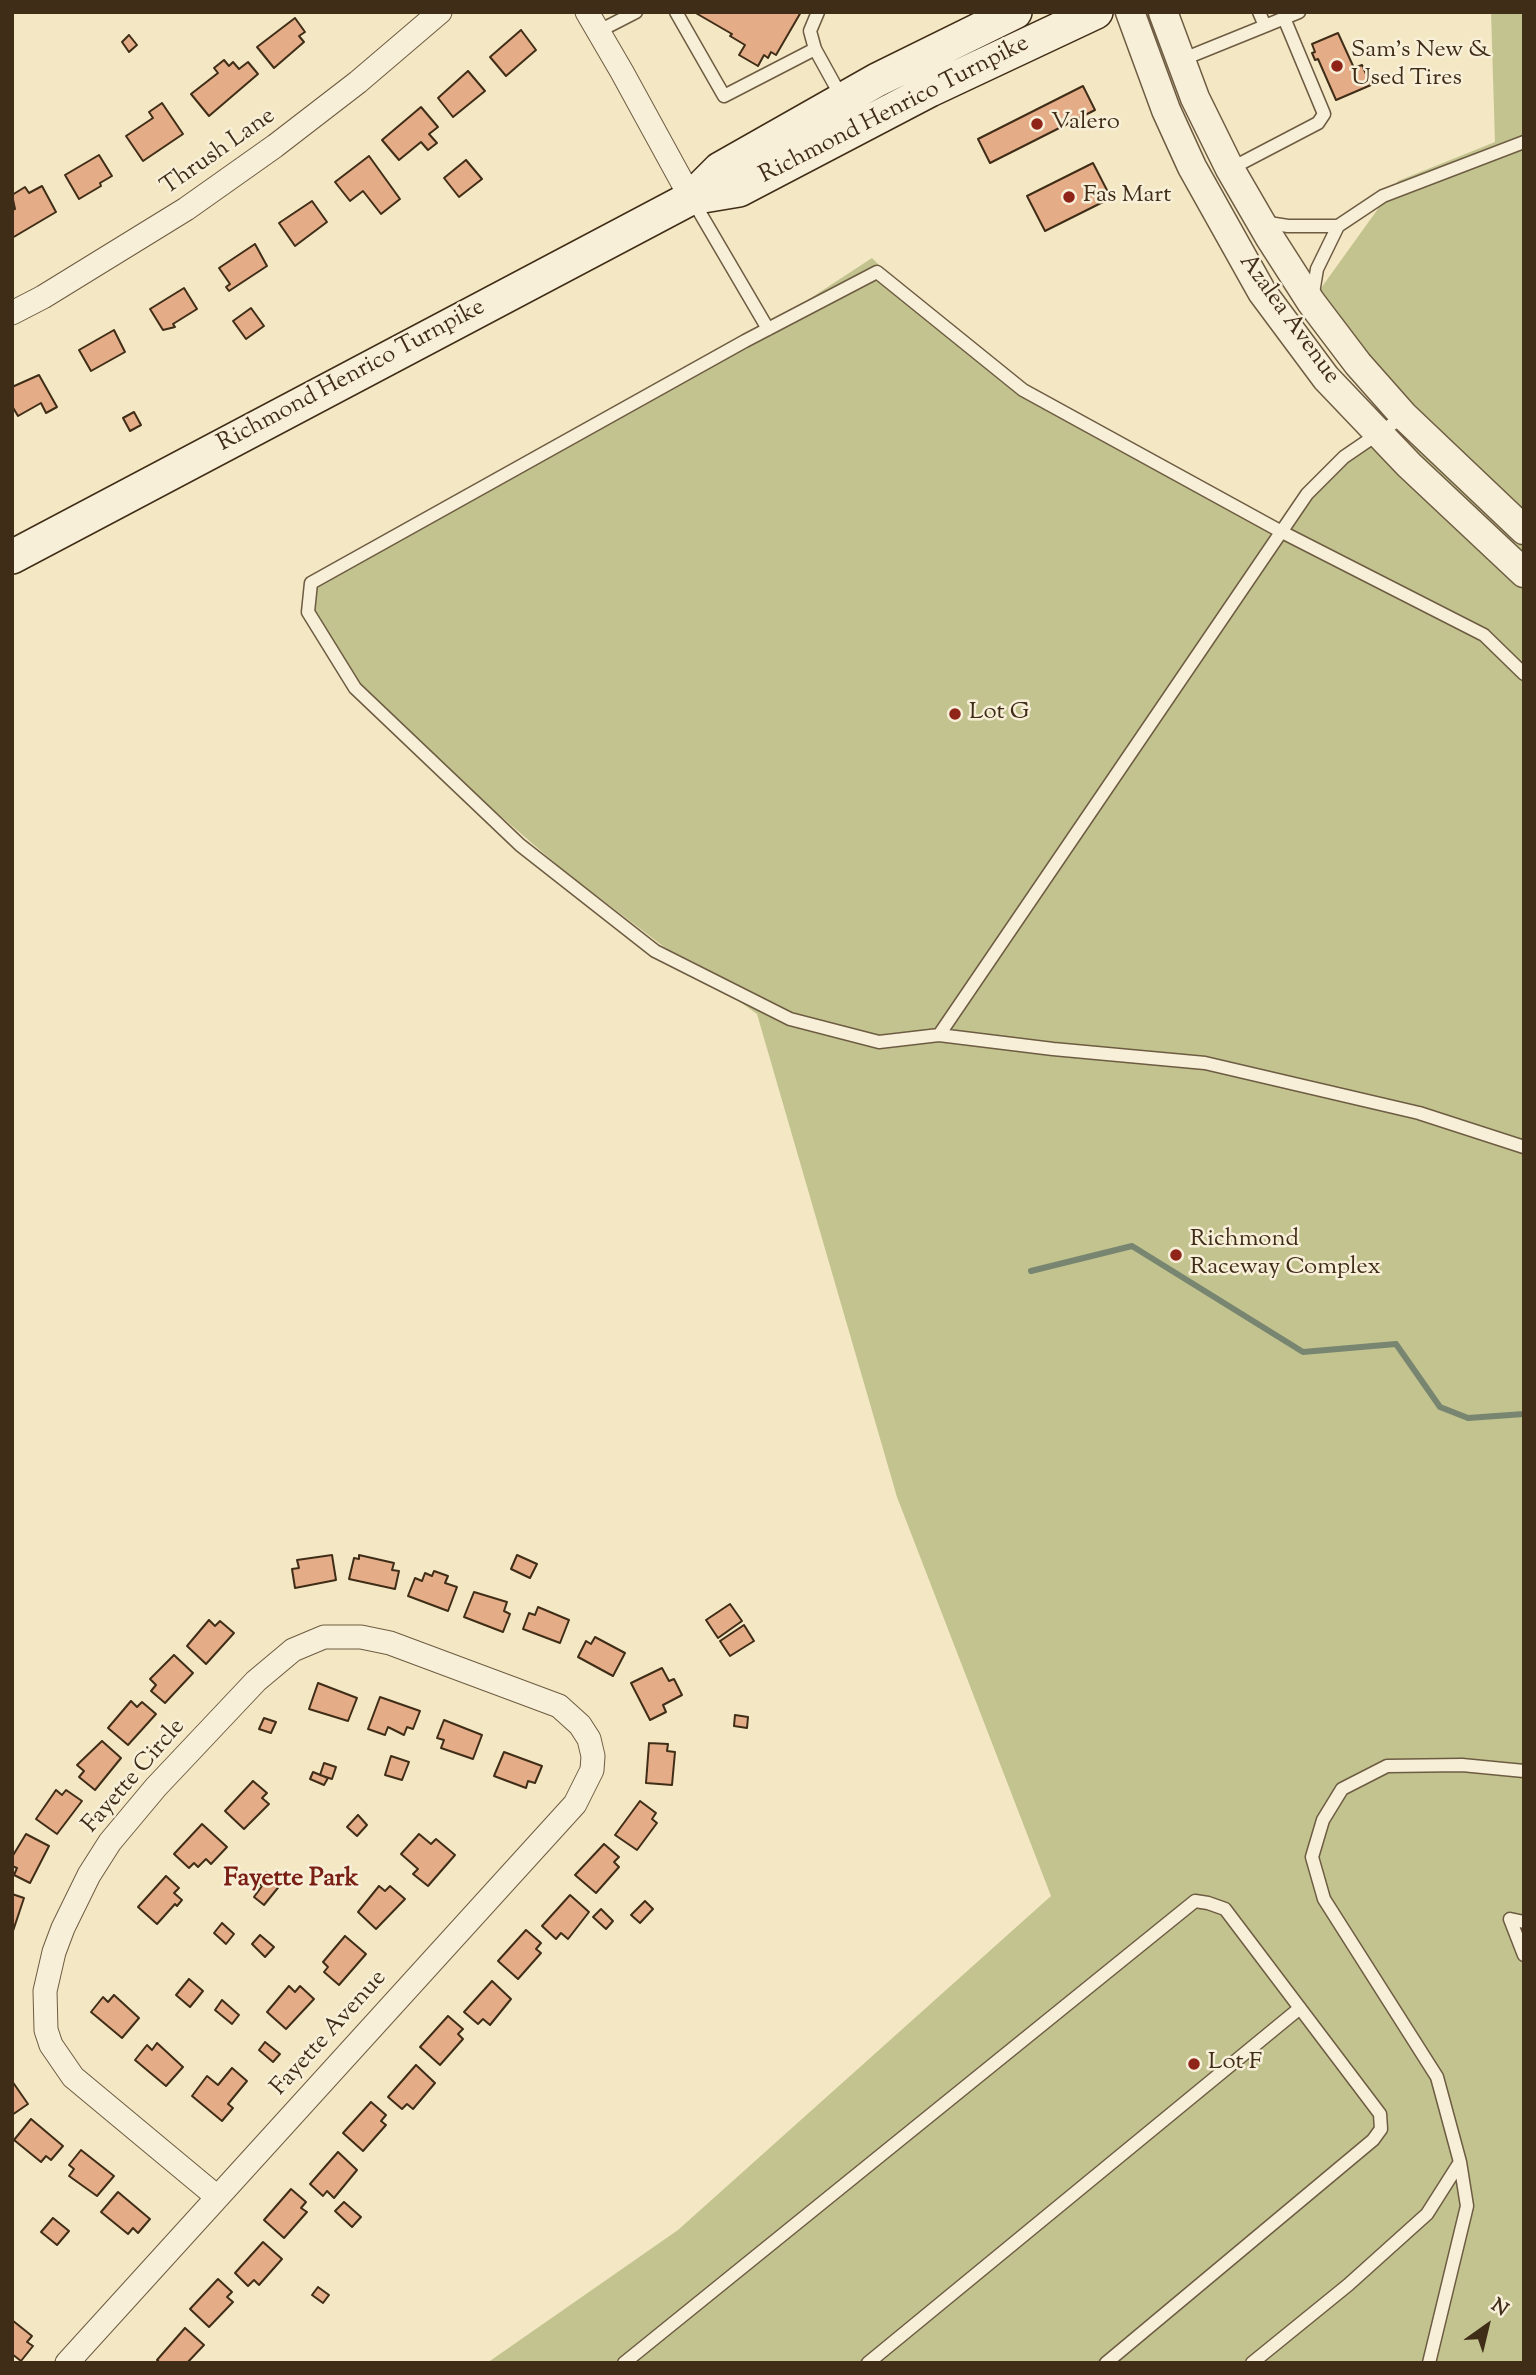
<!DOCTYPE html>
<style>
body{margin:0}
#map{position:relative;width:1536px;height:2375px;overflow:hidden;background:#f4e7c3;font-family:"Sorts Mill Goudy",serif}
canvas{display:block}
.frame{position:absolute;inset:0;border:14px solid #402d17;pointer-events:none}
.north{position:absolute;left:1452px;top:2291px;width:70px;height:70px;-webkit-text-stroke:5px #f8efd8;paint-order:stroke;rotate:34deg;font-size:19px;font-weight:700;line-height:28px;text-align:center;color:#402d17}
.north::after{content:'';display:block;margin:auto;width:24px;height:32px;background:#402d17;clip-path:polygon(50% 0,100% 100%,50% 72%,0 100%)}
</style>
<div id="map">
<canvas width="1536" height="2375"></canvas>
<div class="frame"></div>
<div class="north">N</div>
</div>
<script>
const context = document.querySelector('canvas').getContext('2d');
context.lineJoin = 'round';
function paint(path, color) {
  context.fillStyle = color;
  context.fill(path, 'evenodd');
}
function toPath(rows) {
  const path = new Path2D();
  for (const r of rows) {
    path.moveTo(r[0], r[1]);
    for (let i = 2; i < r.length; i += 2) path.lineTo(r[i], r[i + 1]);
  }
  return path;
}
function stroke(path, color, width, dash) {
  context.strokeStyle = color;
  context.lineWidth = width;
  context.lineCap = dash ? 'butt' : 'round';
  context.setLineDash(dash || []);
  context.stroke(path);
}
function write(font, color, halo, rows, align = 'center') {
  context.font = font + ' "Sorts Mill Goudy",serif';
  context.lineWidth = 5;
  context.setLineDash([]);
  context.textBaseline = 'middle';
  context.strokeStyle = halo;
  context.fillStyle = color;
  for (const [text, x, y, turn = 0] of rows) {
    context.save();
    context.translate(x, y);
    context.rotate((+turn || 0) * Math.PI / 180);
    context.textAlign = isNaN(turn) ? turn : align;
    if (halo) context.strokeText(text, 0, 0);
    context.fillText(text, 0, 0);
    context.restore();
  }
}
paint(toPath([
 [1491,12,1524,12,1524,2363,487,2363,678,2230,1051,1896,897,1497,757,1014,672,953,563,870,429,754,338,668,304,582,791,311,872,258,939,324,1023,390,1281,531,1307,494,1403,416,1311,302,1398,181,1495,142]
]), '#c2c38f');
stroke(toPath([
 [1031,1271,1132,1246,1303,1352,1396,1344,1440,1407,1468,1418,1524,1414]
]), '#788671', 6);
const building = toPath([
 [694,12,801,12,776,55,771,52,768,58,764,55,758,66,739,55,745,45,730,36,732,34,694,12],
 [295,18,305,32,299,36,304,42,274,68,257,47,295,18],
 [521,30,536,50,506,76,490,57,521,30],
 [1338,33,1354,68,1362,65,1371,85,1336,100,1318,59,1315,60,1312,53,1315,52,1312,44,1338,33],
 [129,35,137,45,129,52,122,42,129,35],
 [224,60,229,66,233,62,239,69,248,62,258,74,209,116,191,94,218,73,214,68,224,60],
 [468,71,485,91,453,117,438,98,468,71],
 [1083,86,1095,110,990,163,978,139,1083,86],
 [162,103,183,134,143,161,126,136,153,118,149,112,162,103],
 [421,107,438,127,429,134,437,143,428,150,421,142,399,160,382,140,421,107],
 [99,155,112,176,100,183,101,186,79,199,65,175,99,155],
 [369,156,400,199,381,214,363,191,350,201,335,182,369,156],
 [466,160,482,179,459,197,444,178,466,160],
 [1093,163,1111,198,1045,231,1027,196,1093,163],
 [42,186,56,212,12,238,12,210,15,209,12,195,25,187,29,193,42,186],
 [312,201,327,222,295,246,279,223,312,201],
 [255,244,267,266,229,291,226,287,230,284,219,268,255,244],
 [184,288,197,309,173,324,175,327,163,330,150,309,184,288],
 [251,308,264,326,246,339,233,321,251,308],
 [114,330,125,352,91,371,79,350,114,330],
 [39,375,57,407,46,413,41,403,18,416,12,406,12,387,39,375],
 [134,412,141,425,130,431,123,418,134,412],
 [332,1555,336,1580,295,1588,292,1569,299,1568,297,1560,332,1555],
 [359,1555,394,1563,392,1570,399,1571,395,1589,349,1579,354,1558,359,1559,359,1555],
 [517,1555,537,1564,530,1578,511,1569,517,1555],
 [434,1571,448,1576,445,1583,457,1587,448,1611,408,1596,415,1578,422,1581,425,1573,432,1576,434,1571],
 [474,1592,507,1602,504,1611,510,1614,503,1632,464,1617,474,1592],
 [730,1604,742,1621,718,1638,706,1620,730,1604],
 [538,1607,569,1620,560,1643,523,1629,529,1613,535,1615,538,1607],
 [209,1620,215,1626,220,1621,234,1633,206,1664,187,1646,209,1620],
 [744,1625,754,1641,730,1656,720,1641,744,1625],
 [595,1637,625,1653,613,1676,578,1657,586,1641,591,1644,595,1637],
 [174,1655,193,1673,165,1703,151,1691,156,1685,150,1679,174,1655],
 [662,1668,669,1681,674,1679,682,1695,663,1705,666,1712,650,1720,631,1683,662,1668],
 [318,1683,357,1698,348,1721,309,1709,318,1683],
 [380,1697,420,1711,413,1729,407,1727,404,1735,388,1727,385,1735,368,1729,380,1697],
 [131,1701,137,1707,142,1702,156,1714,128,1745,108,1728,131,1701],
 [735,1715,748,1717,747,1728,734,1726,735,1715],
 [264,1718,276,1722,271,1733,259,1729,264,1718],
 [444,1720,482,1735,473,1759,441,1748,444,1740,437,1738,444,1720],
 [102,1741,121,1758,95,1790,79,1777,84,1771,77,1765,102,1741],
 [649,1743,668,1744,667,1751,675,1752,672,1785,646,1783,649,1743],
 [504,1752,542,1766,535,1783,528,1781,526,1788,494,1776,504,1752],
 [391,1756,409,1762,402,1780,385,1775,391,1756],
 [324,1763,336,1767,332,1779,320,1775,324,1763],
 [313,1772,328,1778,324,1785,310,1779,313,1772],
 [253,1781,267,1793,262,1798,269,1804,244,1829,225,1811,253,1781],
 [56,1790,62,1795,66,1790,82,1801,57,1834,36,1819,56,1790],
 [640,1801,656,1813,652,1819,657,1823,637,1850,615,1835,640,1801],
 [358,1815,367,1825,357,1836,347,1827,358,1815],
 [202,1824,227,1847,211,1864,206,1859,198,1867,194,1863,189,1868,174,1854,202,1824],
 [26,1834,49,1846,30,1883,14,1875,17,1868,12,1866,12,1857,26,1834],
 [419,1834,431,1844,436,1839,455,1855,428,1886,413,1874,418,1869,401,1854,419,1834],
 [604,1844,619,1857,614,1862,619,1867,596,1893,575,1875,604,1844],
 [267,1872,281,1884,264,1905,254,1897,262,1886,258,1883,267,1872],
 [166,1876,179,1888,174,1893,182,1900,177,1906,175,1904,157,1924,138,1907,166,1876],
 [379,1886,385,1891,390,1886,405,1899,376,1929,358,1912,379,1886],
 [12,1894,24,1898,12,1934,12,1894],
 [570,1895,589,1912,568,1939,561,1933,556,1939,542,1926,570,1895],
 [645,1901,653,1909,640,1923,631,1915,645,1901],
 [601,1909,613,1921,606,1929,593,1917,601,1909],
 [222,1923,234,1934,226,1944,214,1933,222,1923],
 [526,1930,541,1943,536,1949,541,1953,518,1979,498,1961,526,1930],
 [260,1935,274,1947,265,1957,252,1944,260,1935],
 [345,1936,366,1954,339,1985,324,1972,328,1967,323,1962,345,1936],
 [189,1979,203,1991,190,2007,176,1995,189,1979],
 [492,1981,511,1999,490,2025,483,2019,478,2024,464,2012,492,1981],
 [289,1986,295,1992,300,1986,314,1999,286,2029,267,2012,289,1986],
 [114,1995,139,2018,122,2038,91,2012,103,1997,108,2002,114,1995],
 [222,2000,239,2015,232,2024,215,2010,222,2000],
 [448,2016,463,2029,458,2034,463,2039,440,2065,420,2047,448,2016],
 [265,2042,280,2054,273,2062,259,2050,265,2042],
 [157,2043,183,2067,166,2086,135,2060,147,2045,152,2050,157,2043],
 [416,2065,435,2083,413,2109,407,2104,402,2109,388,2097,416,2065],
 [232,2068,247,2081,228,2104,233,2108,222,2121,192,2096,207,2076,218,2085,232,2068],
 [12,2081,28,2104,12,2115,12,2081],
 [371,2102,386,2115,381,2121,386,2125,363,2151,343,2133,371,2102],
 [31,2119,63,2146,51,2160,46,2156,41,2162,14,2140,31,2119],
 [81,2150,114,2176,97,2196,69,2176,74,2169,69,2165,81,2150],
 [338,2152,357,2170,334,2198,327,2191,323,2196,310,2184,338,2152],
 [291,2189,306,2202,301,2208,307,2212,284,2238,264,2220,291,2189],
 [118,2192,150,2219,138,2233,133,2228,128,2234,101,2212,118,2192],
 [344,2202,361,2217,352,2227,335,2211,344,2202],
 [53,2218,69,2231,57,2245,41,2232,53,2218],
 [263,2242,282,2259,259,2285,254,2280,248,2286,235,2273,263,2242],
 [218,2279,232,2292,227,2297,233,2302,209,2327,190,2309,218,2279],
 [318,2287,329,2295,323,2303,312,2295,318,2287],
 [12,2320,32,2336,27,2342,33,2346,21,2361,12,2354,12,2320],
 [185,2328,204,2345,187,2363,160,2363,157,2360,185,2328]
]);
paint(building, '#e4ad87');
stroke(building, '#402d17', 2);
const service = toPath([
 [676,12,724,96,815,49,842,98],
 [1259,12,1265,26,1299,12],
 [599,31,636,12],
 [815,49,810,31,818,12],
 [1181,60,1265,26],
 [1230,169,1318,123,1324,114,1284,18],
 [693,201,768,329],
 [1262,222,1288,226,1338,226],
 [1312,299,1317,269,1338,226,1383,196,1524,142],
 [1524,674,1484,635,1280,531,1023,390,877,272,745,341,311,583,308,612,355,688,520,845,655,951,790,1019,879,1042,939,1035,1053,1049,1205,1063,1419,1113,1524,1147],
 [939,1035,1307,494,1344,457,1404,416],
 [1524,1922,1510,1919,1524,1955],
 [624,2363,1195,1901,1208,1903,1225,1909,1380,2114,1381,2129,1373,2140,1106,2363],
 [868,2363,1300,2008],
 [1252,2363,1348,2285,1427,2214,1460,2162,1437,2077,1324,1899,1312,1857,1323,1820,1342,1789,1387,1766,1462,1765,1524,1771],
 [1429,2363,1467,2206,1460,2162]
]);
const minor = toPath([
 [587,12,622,72,691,198],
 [12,313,43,297,186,209,275,146,358,82,440,12],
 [67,2363,575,1804,592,1770,593,1756,589,1739,580,1725,559,1706,390,1643,361,1637,324,1637,293,1650,256,1681,156,1787,110,1842,89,1875,63,1928,54,1952,45,1991,46,2030,51,2045,73,2077,216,2196]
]);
const tertiary = toPath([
 [1130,12,1166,110,1192,167,1262,292,1326,378,1409,465,1524,573],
 [1163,12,1195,98,1230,169,1270,238,1311,302,1358,364,1404,416,1524,530]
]);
const secondary = toPath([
 [691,198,739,190,930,90,1096,12],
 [12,557,691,198,720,169,877,80,1015,12]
]);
stroke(service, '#6d5c42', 15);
stroke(minor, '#6d5c42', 25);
stroke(tertiary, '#6d5c42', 31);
stroke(secondary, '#402d17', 36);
stroke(service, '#f8efd8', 12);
stroke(minor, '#f8efd8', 23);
stroke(tertiary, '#f8efd8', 28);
stroke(secondary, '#f8efd8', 33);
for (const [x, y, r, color] of [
 [1337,66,7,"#8f2418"],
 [1037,124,7,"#8f2418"],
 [1069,197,7,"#8f2418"],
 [955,714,7,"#8f2418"],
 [1176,1255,7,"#8f2418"],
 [1194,2064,7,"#8f2418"]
]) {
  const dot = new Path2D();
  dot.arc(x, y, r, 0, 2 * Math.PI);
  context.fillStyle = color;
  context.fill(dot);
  stroke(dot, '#f8efd8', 2.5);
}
write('24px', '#402d17', '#f8efd8', [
 ["Sam's New &",1351,52],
 ["Used Tires",1351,80],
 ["Valero",1051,124],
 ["Fas Mart",1083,197],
 ["Lot G",969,714],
 ["Richmond",1190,1241],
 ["Raceway Complex",1190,1269],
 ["Lot F",1208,2064]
], 'left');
write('24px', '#402d17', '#f8efd8', [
 ["Richmond Henrico Turnpike",895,111,-27],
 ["Thrush Lane",219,153,-35],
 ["Azalea Avenue",1288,320,54],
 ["Richmond Henrico Turnpike",352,377,-28],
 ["Fayette Circle",135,1777,-49],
 ["Fayette Avenue",330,2034,-48]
]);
write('bold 26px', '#7a1f14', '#f8efd8', [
 ["Fayette Park",291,1881]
]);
</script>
